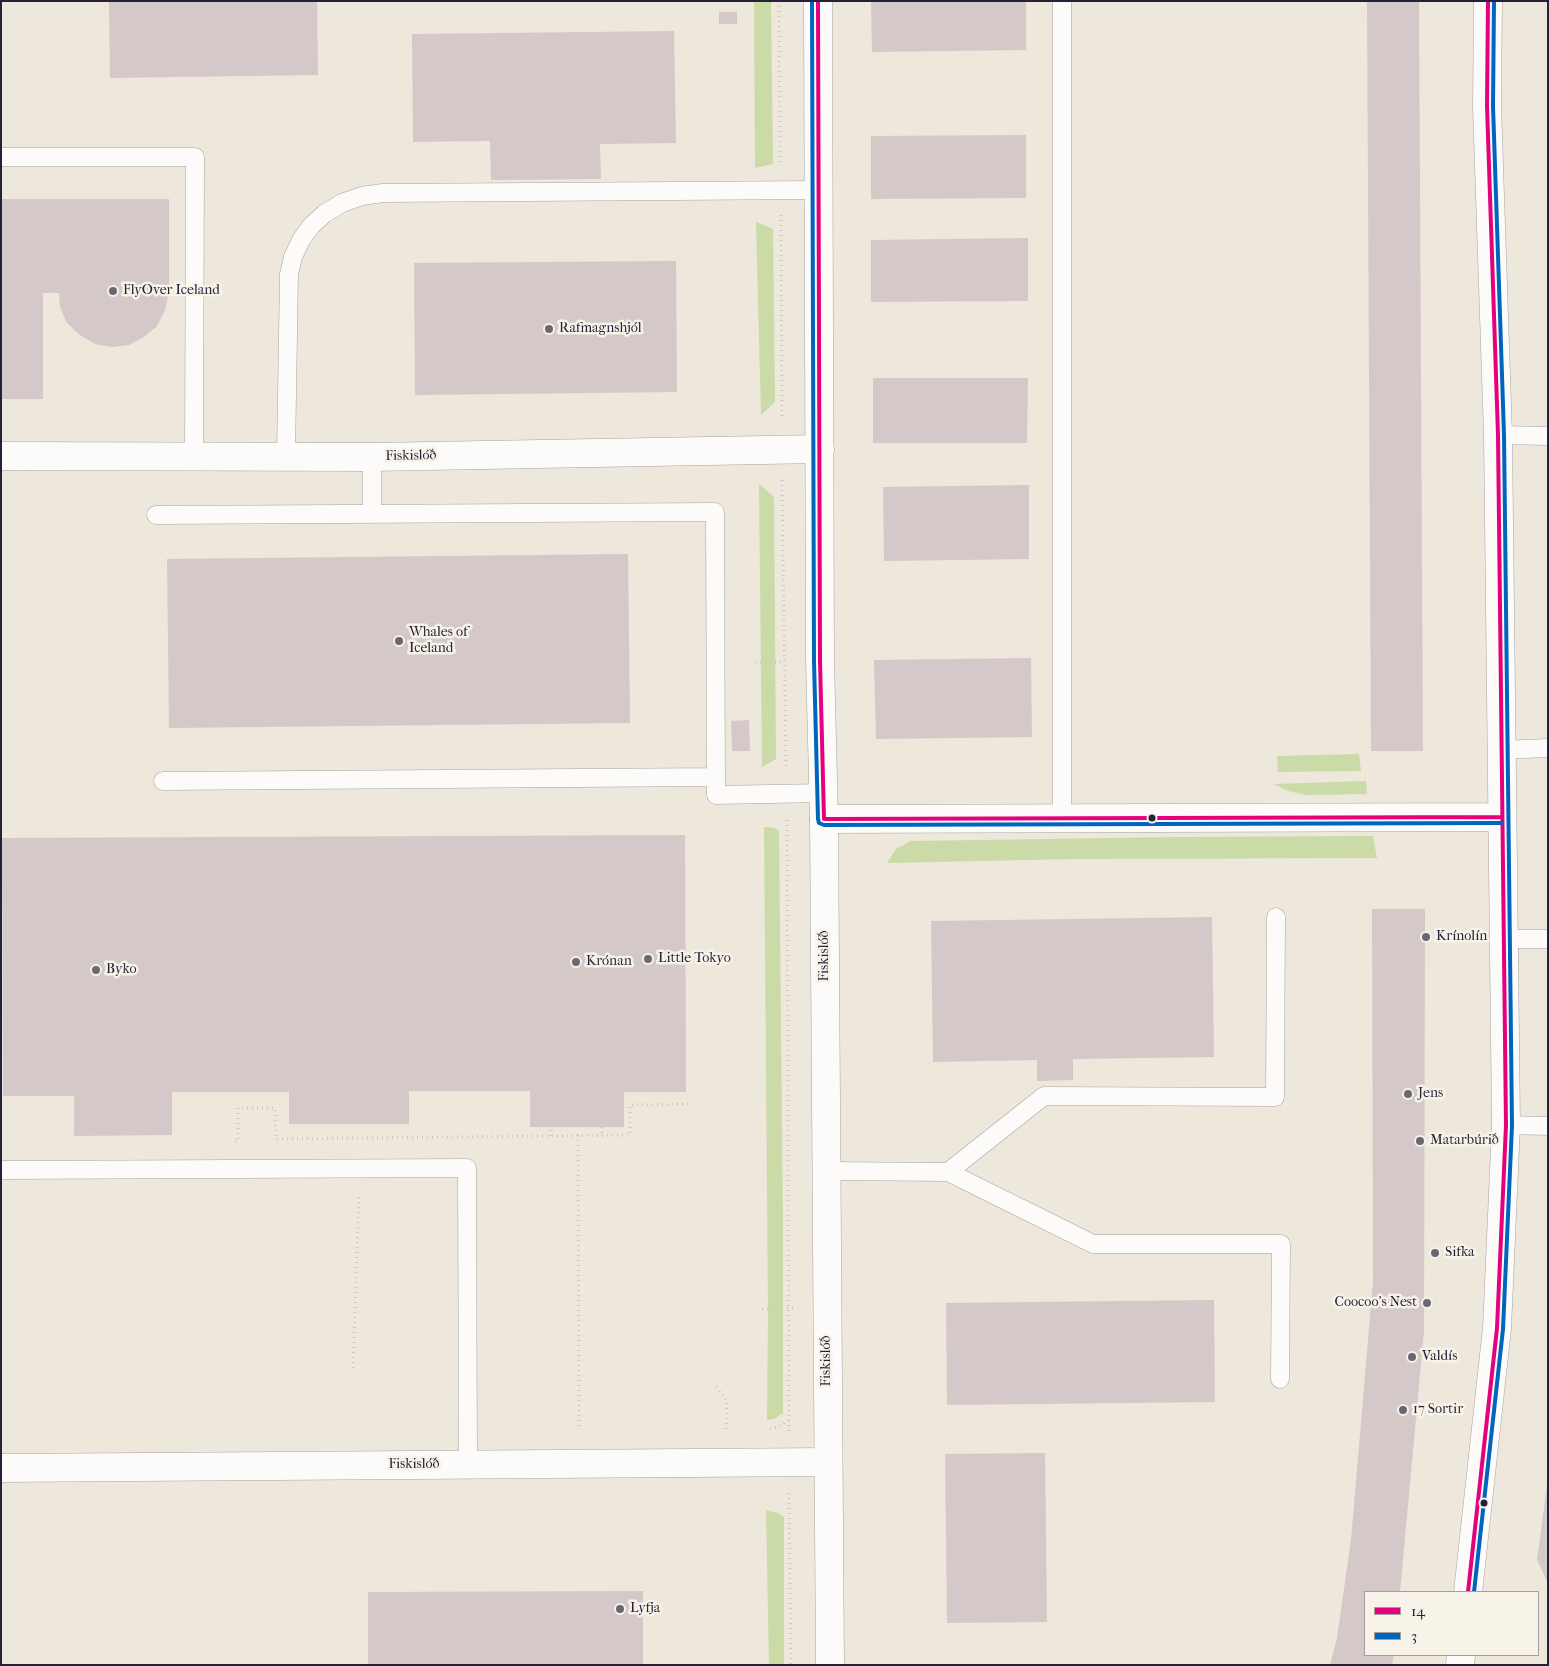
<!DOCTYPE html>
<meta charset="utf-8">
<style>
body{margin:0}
#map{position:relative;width:1549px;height:1666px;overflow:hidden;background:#ede7dc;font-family:"IM FELL French Canon",serif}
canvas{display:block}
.frame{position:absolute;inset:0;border:2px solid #22223b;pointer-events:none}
.legend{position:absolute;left:1364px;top:1591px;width:175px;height:65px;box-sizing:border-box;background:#f7f3e8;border:1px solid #a29fa3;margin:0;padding:6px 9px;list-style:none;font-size:15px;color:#22223b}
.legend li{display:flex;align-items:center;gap:10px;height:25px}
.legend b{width:25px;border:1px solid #a29fa3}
</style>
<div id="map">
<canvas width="1549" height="1666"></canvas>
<div class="frame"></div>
<ul class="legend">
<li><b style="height:6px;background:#e5007d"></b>14</li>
<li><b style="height:6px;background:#0065bd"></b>3</li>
</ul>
</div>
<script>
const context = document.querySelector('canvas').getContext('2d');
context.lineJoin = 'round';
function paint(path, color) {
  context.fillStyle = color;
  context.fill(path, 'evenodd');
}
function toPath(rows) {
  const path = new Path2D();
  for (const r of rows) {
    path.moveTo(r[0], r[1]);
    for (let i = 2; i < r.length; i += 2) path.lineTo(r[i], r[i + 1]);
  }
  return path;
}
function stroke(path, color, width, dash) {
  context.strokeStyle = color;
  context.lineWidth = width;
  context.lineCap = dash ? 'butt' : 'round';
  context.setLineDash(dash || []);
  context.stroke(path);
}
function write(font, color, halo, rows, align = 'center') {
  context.font = font + ' "IM FELL French Canon",serif';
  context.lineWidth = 5;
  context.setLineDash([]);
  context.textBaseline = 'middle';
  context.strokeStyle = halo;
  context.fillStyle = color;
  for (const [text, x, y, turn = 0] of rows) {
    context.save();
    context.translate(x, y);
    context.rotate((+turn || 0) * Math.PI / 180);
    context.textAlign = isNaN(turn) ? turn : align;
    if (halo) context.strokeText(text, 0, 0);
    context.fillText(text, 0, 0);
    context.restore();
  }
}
paint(toPath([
 [754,1,771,1,773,164,755,168],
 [756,222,773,229,775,402,761,415],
 [759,484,774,497,776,759,762,767],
 [1359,754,1361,771,1278,772,1277,756],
 [1366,781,1367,794,1306,795,1288,791,1274,784],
 [764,827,775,828,779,831,783,1228,783,1413,774,1419,767,1420,768,1314],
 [1373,836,1377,858,1076,859,887,863,896,849,911,841,1178,837],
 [766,1510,777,1513,784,1517,784,1665,769,1665]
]), '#cbdba7');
paint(toPath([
 [109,1,317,1,318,75,110,78],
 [871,1,1026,1,1026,50,872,52],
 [1367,1,1419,1,1423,751,1371,751],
 [719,12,737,12,737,24,719,24],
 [674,31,676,143,600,144,601,179,491,180,490,141,413,142,412,34],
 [1026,135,1026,198,871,199,871,136],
 [1,199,169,199,169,293,165,310,157,326,144,337,129,345,112,347,95,344,80,335,67,323,60,307,59,293,43,293,43,399,1,399],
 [1028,238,1028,301,871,302,871,240],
 [676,261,677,392,415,395,414,263],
 [873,378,1028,378,1027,443,873,443],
 [1029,485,1029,559,884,561,883,487],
 [628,554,630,723,169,728,167,559],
 [1031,658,1032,737,876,739,874,660],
 [749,720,750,751,732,751,731,721],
 [685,835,686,1092,624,1092,624,1127,530,1127,530,1091,409,1091,409,1124,289,1124,289,1092,172,1092,172,1135,74,1136,74,1096,3,1096,2,838],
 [1372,909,1425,909,1424,1331,1400,1592,1365,1592,1365,1655,1394,1655,1392,1665,1330,1665,1337,1638,1351,1540,1373,1281],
 [1212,917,1214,1057,1073,1059,1073,1080,1037,1081,1037,1060,933,1062,931,921],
 [1214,1300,1215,1402,947,1405,946,1303],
 [1045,1453,1047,1622,947,1623,945,1454],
 [1547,1486,1548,1486,1548,1583,1537,1560],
 [643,1591,643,1665,368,1665,368,1592]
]), '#d4c8c9');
const service = toPath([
 [1,157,195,157,194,456],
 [1498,435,1548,436],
 [286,456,289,274,293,257,301,240,311,226,324,214,342,203,362,196,383,193,819,190],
 [372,514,372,457],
 [156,515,715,512,716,795,824,793],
 [1501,750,1548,748],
 [163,781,716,777],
 [1062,818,1062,1],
 [1504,939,1548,939],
 [1506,1125,1548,1126],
 [1,1170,467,1168,468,1465],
 [826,1171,948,1172,1093,1244,1281,1244,1280,1379],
 [948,1172,1044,1096,1275,1097,1276,917]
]);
const minor = toPath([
 [1,456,372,457,820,449],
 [824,819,1502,817],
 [1,1468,828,1462],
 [1468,1592,1497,1328,1506,1125,1498,435,1487,106,1488,1],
 [1460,1665,1461,1655]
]);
const tertiary = toPath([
 [818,1,820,661,824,819,830,1665]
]);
stroke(service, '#a6a3a0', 19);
stroke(minor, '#a6a3a0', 29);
stroke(tertiary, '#a6a3a0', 29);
stroke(toPath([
 [779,1,780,164],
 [781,215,782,419],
 [782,480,786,767],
 [755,663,784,662],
 [787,820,789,1432],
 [602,1127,602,1135],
 [578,1135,579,1430],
 [551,1136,551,1127],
 [235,1141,238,1141,238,1108,275,1108,276,1139,359,1138,630,1135,630,1105,691,1104],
 [762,1309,797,1308],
 [353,1368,359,1194],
 [716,1387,727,1400,726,1431],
 [770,1429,778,1427,789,1420],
 [789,1493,791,1665]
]), '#cac9c8', 3, [1, 4]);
stroke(service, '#fcfbfa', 18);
stroke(minor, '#fcfbfa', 28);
stroke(tertiary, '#fcfbfa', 28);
stroke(toPath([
 [818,1,820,661,824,819,1502,817],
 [1468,1592,1497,1328,1506,1125,1498,435,1487,106,1488,1]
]), '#e5007d', 4);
stroke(toPath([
 [812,1,814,661,818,819,819,823,824,825,1502,823],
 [1474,1592,1503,1329,1512,1125,1504,435,1493,106,1494,1]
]), '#0065bd', 4);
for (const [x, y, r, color] of [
 [113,291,5,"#696773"],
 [549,329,5,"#696773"],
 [399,641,5,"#696773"],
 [1152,818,4.5,"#22223b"],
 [1426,937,5,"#696773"],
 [648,959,5,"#696773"],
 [576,962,5,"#696773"],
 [96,970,5,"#696773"],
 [1408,1094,5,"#696773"],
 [1420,1141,5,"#696773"],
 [1435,1253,5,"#696773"],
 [1427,1303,5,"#696773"],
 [1412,1357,5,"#696773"],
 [1403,1410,5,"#696773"],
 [1484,1503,4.5,"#22223b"],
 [620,1609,5,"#696773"]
]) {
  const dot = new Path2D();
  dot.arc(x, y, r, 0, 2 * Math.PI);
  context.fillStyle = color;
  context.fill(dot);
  stroke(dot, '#f7f3e8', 2);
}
write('14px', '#22223b', '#f7f3e8', [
 ["FlyOver Iceland",123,291],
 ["Rafmagnshjól",559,329],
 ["Whales of",409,633],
 ["Iceland",409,649],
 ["Krínolín",1436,937],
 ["Little Tokyo",658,959],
 ["Krónan",586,962],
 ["Byko",106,970],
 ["Jens",1418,1094],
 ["Matarbúrið",1430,1141],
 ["Sifka",1445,1253],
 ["Coocoo's Nest",1417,1303,"right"],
 ["Valdís",1422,1357],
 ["17 Sortir",1413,1410],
 ["Lyfja",630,1609]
], 'left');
write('14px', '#22223b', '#f7f3e8', [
 ["Fiskislóð",411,456,-1],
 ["Fiskislóð",825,956,-90],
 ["Fiskislóð",827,1361,-90],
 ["Fiskislóð",414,1465]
]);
</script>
